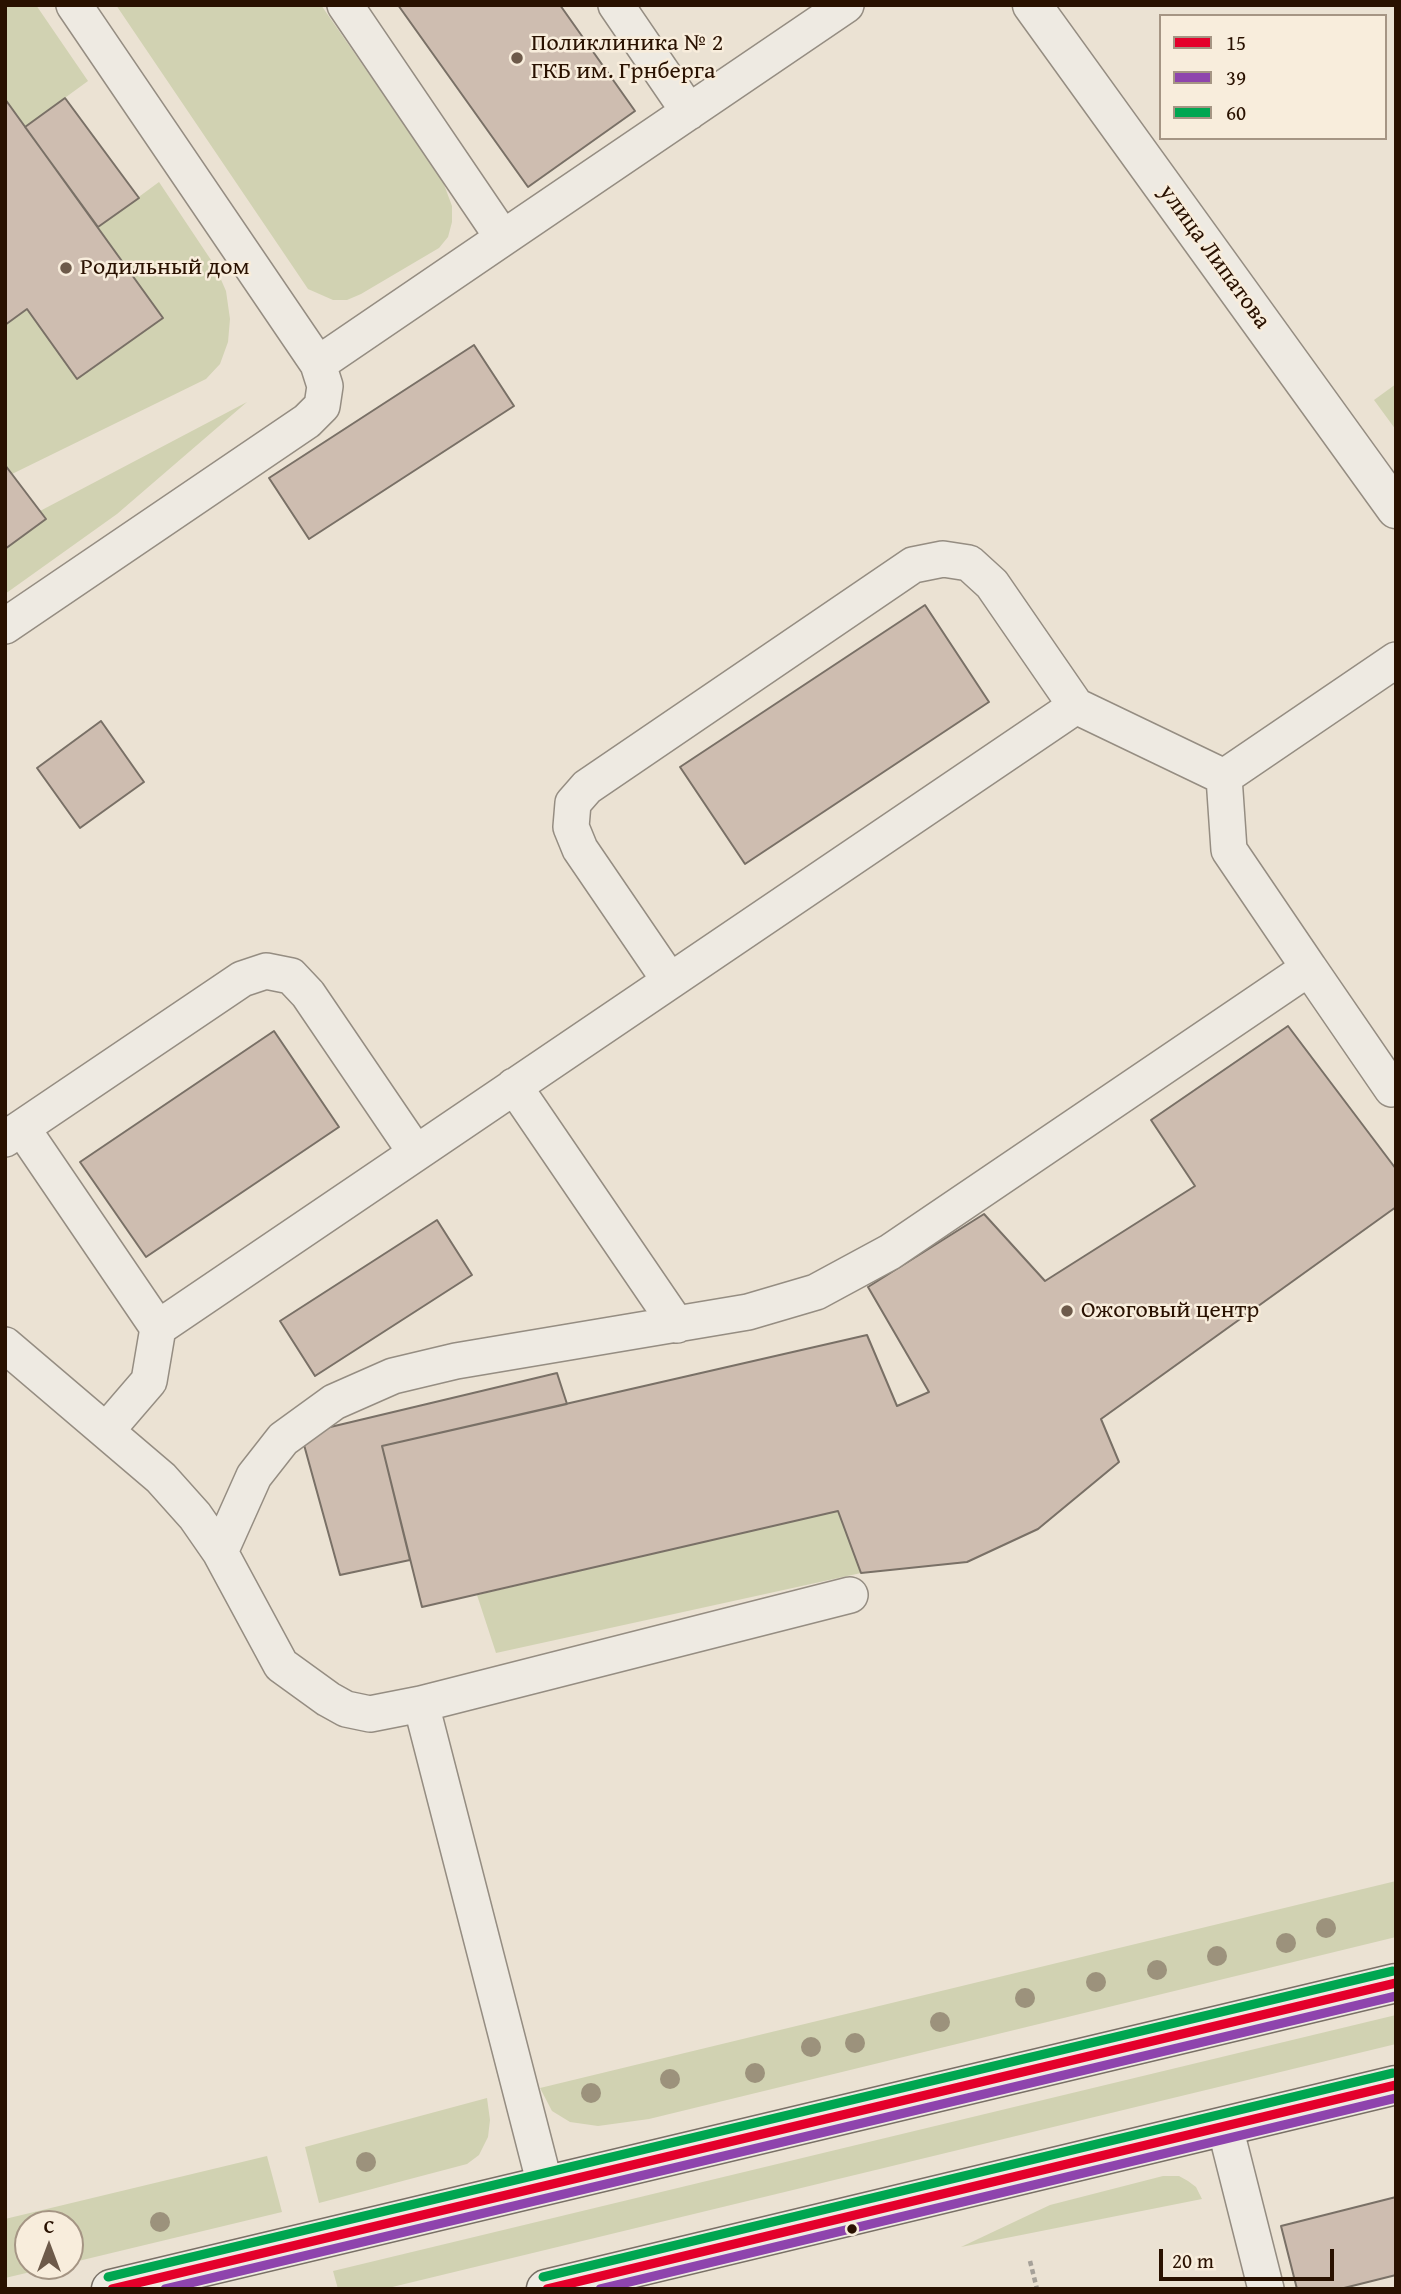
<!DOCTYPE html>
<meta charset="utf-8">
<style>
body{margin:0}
#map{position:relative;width:1401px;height:2294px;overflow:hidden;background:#ebe2d3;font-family:"Gentium Book Plus",serif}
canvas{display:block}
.frame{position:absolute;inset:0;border:7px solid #291100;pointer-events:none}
.legend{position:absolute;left:1159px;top:14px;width:228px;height:126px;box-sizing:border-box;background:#f8eddc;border:2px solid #a59584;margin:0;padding:9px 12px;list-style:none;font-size:21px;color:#291100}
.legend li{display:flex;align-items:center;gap:14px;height:35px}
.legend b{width:35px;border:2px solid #a59584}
.north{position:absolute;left:14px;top:2210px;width:70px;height:70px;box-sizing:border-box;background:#f8eddc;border:2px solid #a59584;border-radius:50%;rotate:0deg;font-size:19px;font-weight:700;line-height:28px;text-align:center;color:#291100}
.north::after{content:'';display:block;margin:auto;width:24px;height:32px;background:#6d5a4a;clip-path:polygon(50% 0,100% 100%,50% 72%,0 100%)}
.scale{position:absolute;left:1159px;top:2249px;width:175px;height:32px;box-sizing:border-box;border:4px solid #291100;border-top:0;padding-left:9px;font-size:21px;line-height:24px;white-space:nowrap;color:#291100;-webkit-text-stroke:5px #f8eddc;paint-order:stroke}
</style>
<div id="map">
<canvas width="1401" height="2294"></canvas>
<div class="frame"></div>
<ul class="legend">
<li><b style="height:9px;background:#e4002b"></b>15</li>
<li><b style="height:9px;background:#8e44ad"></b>39</li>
<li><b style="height:9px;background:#00a651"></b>60</li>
</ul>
<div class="north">С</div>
<div class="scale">20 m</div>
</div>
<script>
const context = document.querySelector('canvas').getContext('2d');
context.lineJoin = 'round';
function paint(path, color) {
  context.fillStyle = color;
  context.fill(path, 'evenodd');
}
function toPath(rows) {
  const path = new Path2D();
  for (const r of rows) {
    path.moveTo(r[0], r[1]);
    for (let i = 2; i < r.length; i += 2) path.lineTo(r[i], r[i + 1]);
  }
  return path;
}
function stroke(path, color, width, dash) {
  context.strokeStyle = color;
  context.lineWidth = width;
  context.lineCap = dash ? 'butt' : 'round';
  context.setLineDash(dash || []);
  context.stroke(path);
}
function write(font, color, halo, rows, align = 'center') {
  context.font = font + ' "Gentium Book Plus",serif';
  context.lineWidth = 5;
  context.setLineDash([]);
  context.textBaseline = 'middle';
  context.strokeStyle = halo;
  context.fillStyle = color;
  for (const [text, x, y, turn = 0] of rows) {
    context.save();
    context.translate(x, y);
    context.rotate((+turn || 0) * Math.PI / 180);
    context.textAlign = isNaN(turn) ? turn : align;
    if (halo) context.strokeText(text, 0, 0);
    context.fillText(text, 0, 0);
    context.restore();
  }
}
paint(toPath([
 [5,5,36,5,88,81,25,127,5,99],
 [116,5,321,5,442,179,452,206,452,222,448,237,439,248,361,294,347,300,333,300,308,289],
 [159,182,215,266,226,291,230,319,228,342,220,364,206,379,12,474,5,465,5,325,27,309,77,379,162,318,98,227],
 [1396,384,1396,430,1374,400],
 [247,402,117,514,5,594,5,549,45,519,40,511],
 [838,1511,861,1573,496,1653,477,1595],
 [1396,1881,1396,1937,649,2119,598,2126,570,2122,552,2111,540,2088],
 [1396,2015,1396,2044,384,2289,338,2289,333,2271],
 [487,2098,490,2120,488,2137,479,2155,467,2164,319,2203,305,2147],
 [267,2156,282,2212,70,2263,70,2224,28,2224,28,2266,56,2266,5,2278,5,2219],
 [1163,2176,1179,2176,1188,2181,1196,2187,1202,2199,961,2247,1050,2205]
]), '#d1d2b2');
const building = toPath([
 [398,5,560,5,635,111,528,187,398,5],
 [65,98,139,198,98,227,25,127,65,98],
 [5,99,163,318,77,379,27,309,5,325,5,99],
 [474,345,514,406,309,539,269,478,474,345],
 [5,465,46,519,5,549,5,465],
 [925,605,989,702,745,864,680,767,925,605],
 [101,721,144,782,80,828,37,768,101,721],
 [1288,1026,1396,1169,1396,1207,1101,1419,1119,1462,1038,1529,967,1562,861,1573,838,1511,422,1607,382,1446,867,1335,897,1406,929,1392,868,1287,984,1214,1045,1281,1195,1186,1151,1120,1288,1026],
 [274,1031,339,1127,146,1257,80,1162,274,1031],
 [437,1220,472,1275,315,1376,280,1321,437,1220],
 [557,1373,567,1404,382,1446,410,1560,340,1575,301,1434,557,1373],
 [1396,2197,1396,2275,1340,2289,1297,2289,1281,2226,1396,2197]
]);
paint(building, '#cebdb0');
stroke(building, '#797066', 2);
const service = toPath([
 [74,5,318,364],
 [616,5,689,112],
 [503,238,846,5],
 [5,626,307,421,322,406,325,386,318,364,503,238,345,5],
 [1076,706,1224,777,1396,660],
 [1309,968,1392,1089],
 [514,1086,677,1325],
 [22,1128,158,1328,1076,706,992,584,969,563,943,559,913,565,587,787,573,803,571,827,580,849,670,981],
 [5,1139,242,979,266,971,291,976,308,994,416,1153],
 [5,1345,161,1478,195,1516,220,1552,281,1665,328,1699,346,1709,370,1714,421,1704],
 [106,1431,149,1381,158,1328],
 [220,1552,254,1476,283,1439,334,1402,393,1376,456,1361,748,1312,816,1292,890,1252,1309,968,1229,850,1224,777],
 [1225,2127,1266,2289],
 [545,2185,421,1704,850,1595]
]);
const tertiary = toPath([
 [1032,5,1396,509]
]);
const secondary = toPath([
 [111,2289,1396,1983],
 [546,2289,1396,2085]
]);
stroke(service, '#958d82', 38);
stroke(tertiary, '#958d82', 41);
stroke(secondary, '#797066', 41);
stroke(toPath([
 [1030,2261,1037,2289]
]), '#a6a199', 4.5, [5, 3.5]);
stroke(service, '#eeeae2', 35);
stroke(tertiary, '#eeeae2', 38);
stroke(secondary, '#eeeae2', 38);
stroke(toPath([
 [112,2289,1396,1983],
 [547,2289,1396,2085]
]), '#e4002b', 9);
stroke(toPath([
 [165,2289,1396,1996],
 [600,2289,1396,2098]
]), '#8e44ad', 9);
stroke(toPath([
 [108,2277,1393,1971],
 [543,2277,1393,2073]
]), '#00a651', 9);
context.fillStyle = '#9c927c';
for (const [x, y] of [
 [1326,1928],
 [1286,1943],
 [1217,1956],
 [1157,1970],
 [1096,1982],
 [1025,1998],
 [940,2022],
 [855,2043],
 [811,2047],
 [755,2073],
 [670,2079],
 [591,2093],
 [366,2162],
 [160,2222]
]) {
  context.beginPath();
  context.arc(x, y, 10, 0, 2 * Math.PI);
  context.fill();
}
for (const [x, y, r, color] of [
 [517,58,7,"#6d5a4a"],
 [66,268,7,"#6d5a4a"],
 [1067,1311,7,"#6d5a4a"],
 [852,2229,6,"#291100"]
]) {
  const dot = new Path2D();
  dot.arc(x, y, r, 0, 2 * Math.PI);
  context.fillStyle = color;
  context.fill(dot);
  stroke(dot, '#f8eddc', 2.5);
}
write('24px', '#291100', '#f8eddc', [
 ["Поликлиника № 2",531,44],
 ["ГКБ им. Грнберга",531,72],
 ["Родильный дом",80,268],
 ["Ожоговый центр",1081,1311]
], 'left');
write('24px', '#291100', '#f8eddc', [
 ["улица Липатова",1214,257,54]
]);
</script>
